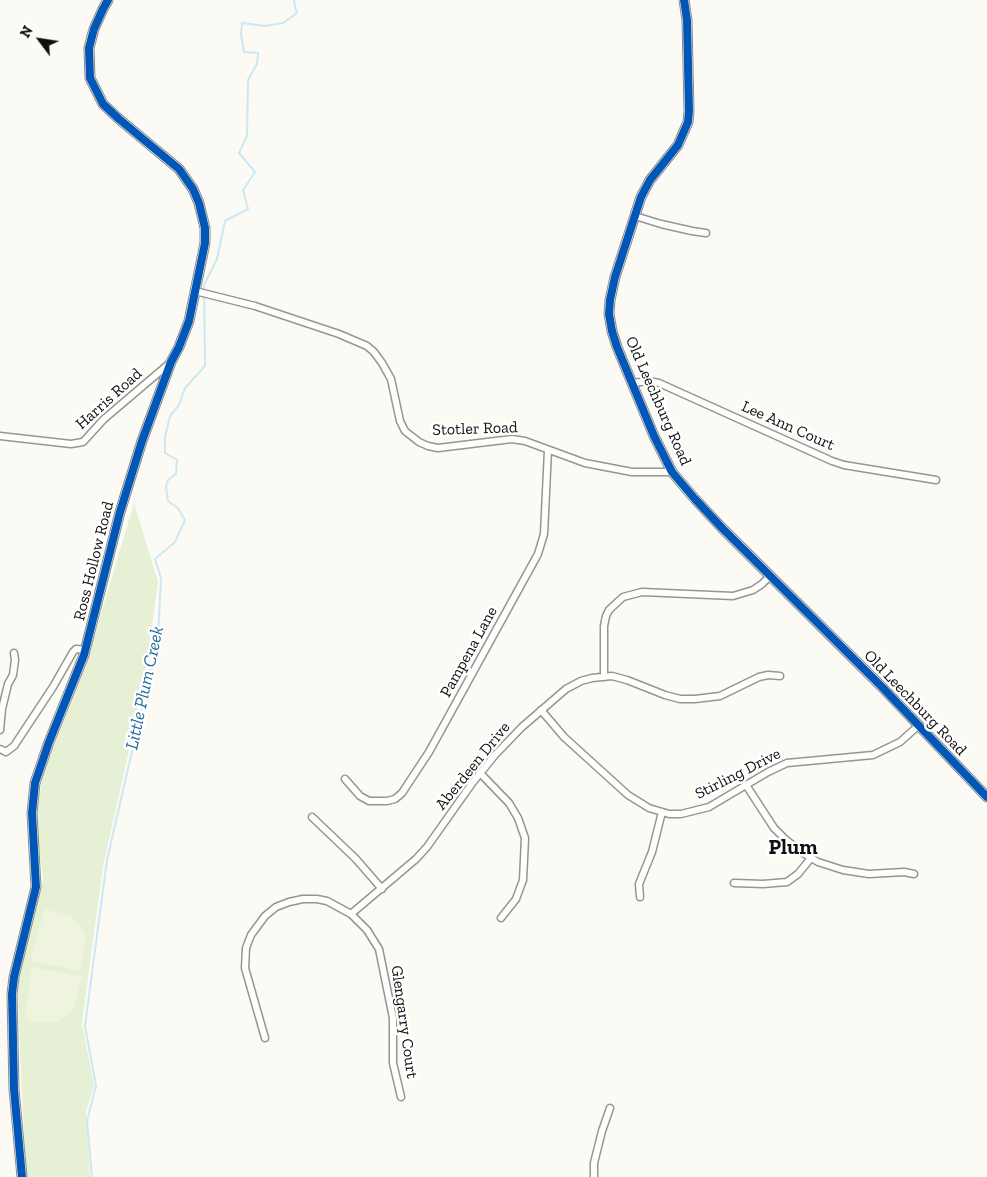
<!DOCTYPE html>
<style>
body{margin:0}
#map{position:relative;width:987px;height:1177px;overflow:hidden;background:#fbfaf4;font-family:"Zilla Slab",serif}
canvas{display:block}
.north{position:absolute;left:15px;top:15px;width:50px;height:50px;-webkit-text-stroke:4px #fff;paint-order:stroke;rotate:301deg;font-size:14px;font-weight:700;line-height:20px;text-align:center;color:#0f0f0f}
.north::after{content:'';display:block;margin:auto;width:18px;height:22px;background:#0f0f0f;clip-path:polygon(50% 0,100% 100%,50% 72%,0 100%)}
</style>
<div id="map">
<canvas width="987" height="1177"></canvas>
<div class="north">N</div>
</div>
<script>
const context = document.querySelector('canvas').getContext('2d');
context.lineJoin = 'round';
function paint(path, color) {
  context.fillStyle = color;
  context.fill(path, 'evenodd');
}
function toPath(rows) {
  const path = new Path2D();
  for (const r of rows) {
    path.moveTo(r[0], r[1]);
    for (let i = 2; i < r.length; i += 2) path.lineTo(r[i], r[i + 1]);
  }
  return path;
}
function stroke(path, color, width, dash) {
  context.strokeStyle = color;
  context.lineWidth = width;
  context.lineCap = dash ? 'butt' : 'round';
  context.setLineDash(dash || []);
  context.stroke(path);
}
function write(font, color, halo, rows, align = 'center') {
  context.font = font + ' "Zilla Slab",serif';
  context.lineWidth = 5;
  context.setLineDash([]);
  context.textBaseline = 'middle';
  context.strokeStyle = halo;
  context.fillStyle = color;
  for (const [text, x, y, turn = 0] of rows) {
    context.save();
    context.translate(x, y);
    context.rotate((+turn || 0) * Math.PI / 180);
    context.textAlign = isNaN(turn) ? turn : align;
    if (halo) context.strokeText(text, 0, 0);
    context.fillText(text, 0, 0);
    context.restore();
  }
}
paint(toPath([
 [134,503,158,582,144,683,103,866,82,1023,94,1086,86,1112,90,1177,26,1177,17,984,43,879,36,819,43,773,87,661]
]), '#e6f0d5');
paint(toPath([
 [45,909,71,916,82,929,86,938,80,971,32,961,31,956],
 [34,967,82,977,74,1009,58,1022,46,1023,25,1020,31,972]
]), '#eff4df');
stroke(toPath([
 [92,1177,87,1121,96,1086,85,1026,107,860,158,638,161,578,155,559,175,542,185,520,178,508,168,501,166,486,168,480,176,474,177,460,165,453,165,437,170,416,179,405,185,388,205,366,204,285,217,259,225,221,248,209,243,190,255,172,239,153,247,136,248,80,257,64,258,53,244,52,241,35,242,23,265,26,283,23,297,13,294,2,295,0]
]), '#cce8f3', 2);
const street = toPath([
 [635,216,661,224,692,231,706,233],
 [195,291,255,306,339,334,367,346,374,352,382,363,391,379,400,421,405,431,419,442,428,446,438,448,512,439,525,441,585,463,632,472,672,472],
 [633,383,648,381,659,383,832,461,844,465,936,480],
 [0,436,71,444,83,442,104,419,170,363],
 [604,677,604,626,606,616,609,610,623,597,642,592,733,596,753,590,762,584,770,576],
 [541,710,564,737,628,795,649,808,669,814,681,814,709,807,768,772,787,763,873,755,900,742,918,726],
 [0,730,2,709,8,684,13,675,15,660,14,653],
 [0,749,6,752,14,746,53,687,73,652,76,649,85,650],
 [480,773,509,803,518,818,525,838,523,880,516,899,501,918],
 [345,779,360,796,369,801,387,801,395,799,402,793,429,752,538,554,544,534,548,450],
 [746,785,774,828,785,839,803,853,818,862,843,870,869,874,904,872,914,874],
 [312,817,356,859,382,889],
 [734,883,763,884,787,882,798,874,811,858],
 [640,897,639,884,652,852,662,812],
 [351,914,416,859,427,847,473,782,495,755,522,727,566,689,581,681,592,678,612,676,627,680,665,695,680,699,695,699,720,696,759,677,768,675,780,676],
 [265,1038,245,968,246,948,251,935,265,916,276,907,289,902,303,899,317,899,327,901,351,914,367,930,379,949,393,1018,393,1063,401,1097],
 [594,1177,594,1163,602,1131,610,1108]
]);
const secondary = toPath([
 [684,0,687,20,689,111,688,122,678,145,650,180,641,197,615,277,610,300,609,314,612,331,617,347,654,436,672,472,695,499,722,528,882,687,987,797],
 [22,1177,14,1089,12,994,14,977,36,887,32,813,35,783,49,742,84,655,120,512,142,441,171,362,179,347,189,321,205,243,205,228,199,203,193,189,179,169,119,119,103,104,90,78,89,48,94,29,103,9,108,0]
]);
stroke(street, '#959592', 9);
stroke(secondary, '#8c8b89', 11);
stroke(street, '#fefefd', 6);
stroke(secondary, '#f4f3eb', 9);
stroke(toPath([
 [684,0,687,20,689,111,688,122,678,145,650,180,641,197,615,277,610,300,609,314,612,331,617,347,654,436,672,472,695,499,722,528,882,687,987,797],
 [22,1177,14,1089,12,994,14,977,36,887,32,813,35,783,49,742,84,655,120,512,142,441,171,362,179,347,189,321,205,243,205,228,199,203,193,189,179,169,119,119,103,104,90,78,89,48,94,29,103,9,108,0]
]), '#0057b8', 8);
write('16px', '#0f0f0f', '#fff', [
 ["Harris Road",109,399,-42],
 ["Old Leechburg Road",658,401,66],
 ["Lee Ann Court",788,426,24],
 ["Stotler Road",475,429,-2],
 ["Ross Hollow Road",94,561,-76],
 ["Pampena Lane",469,652,-61],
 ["Old Leechburg Road",915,703,46],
 ["Aberdeen Drive",473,766,-51],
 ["Stirling Drive",738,774,-27],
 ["Glengarry Court",404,1022,82]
]);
write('italic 18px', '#1d6a9b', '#fff', [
 ["Little Plum Creek",145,688,-78]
]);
write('bold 21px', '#0f0f0f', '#fff', [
 ["Plum",793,848]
]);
</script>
